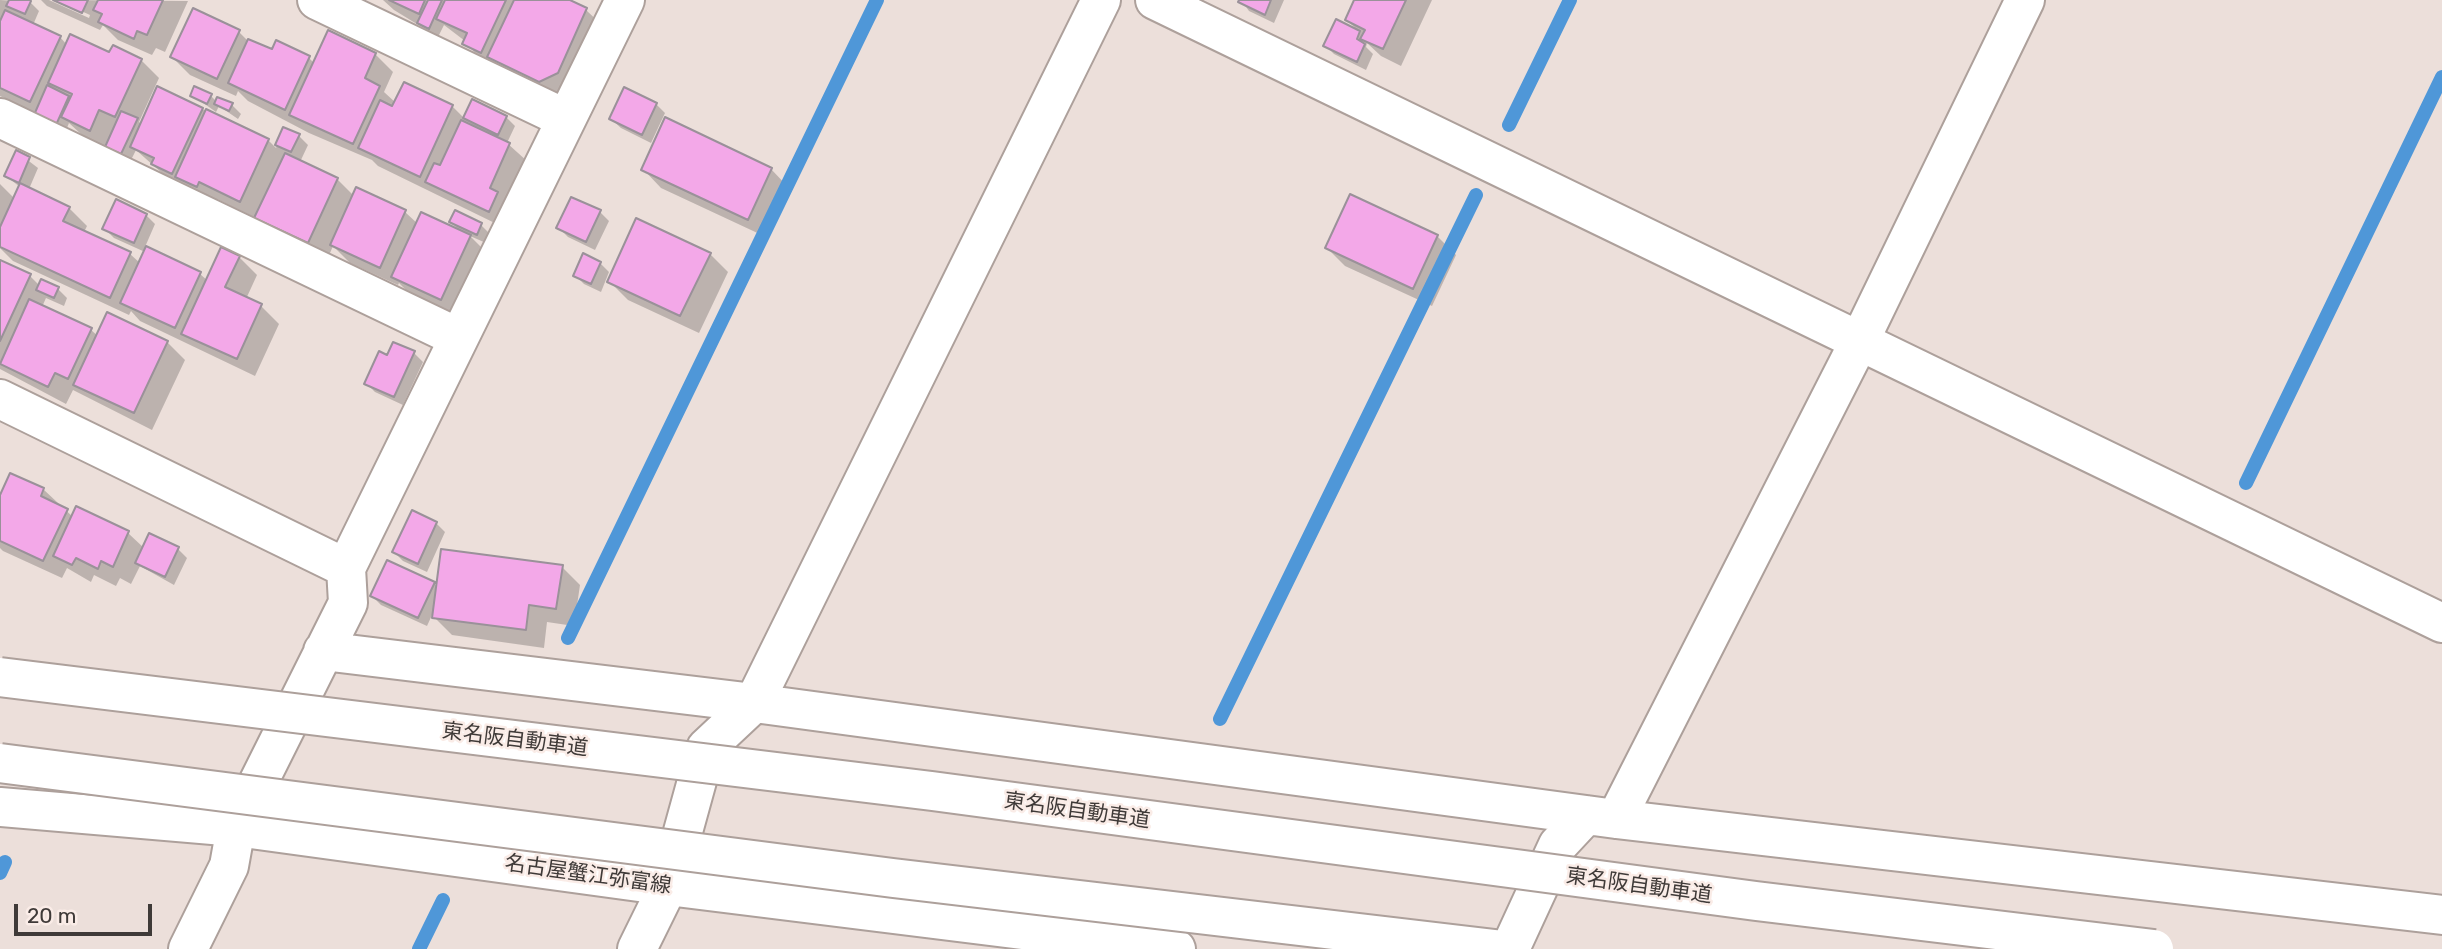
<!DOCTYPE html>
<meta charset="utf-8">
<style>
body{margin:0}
#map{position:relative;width:2442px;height:949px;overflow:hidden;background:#ecdfda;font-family:Rubik,sans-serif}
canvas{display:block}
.scale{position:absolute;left:14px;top:904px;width:138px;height:32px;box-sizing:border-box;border:4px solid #3f3a38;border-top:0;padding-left:9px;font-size:21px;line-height:24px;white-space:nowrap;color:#3f3a38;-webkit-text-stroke:5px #faece7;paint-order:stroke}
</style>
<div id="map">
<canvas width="2442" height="949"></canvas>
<div class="scale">20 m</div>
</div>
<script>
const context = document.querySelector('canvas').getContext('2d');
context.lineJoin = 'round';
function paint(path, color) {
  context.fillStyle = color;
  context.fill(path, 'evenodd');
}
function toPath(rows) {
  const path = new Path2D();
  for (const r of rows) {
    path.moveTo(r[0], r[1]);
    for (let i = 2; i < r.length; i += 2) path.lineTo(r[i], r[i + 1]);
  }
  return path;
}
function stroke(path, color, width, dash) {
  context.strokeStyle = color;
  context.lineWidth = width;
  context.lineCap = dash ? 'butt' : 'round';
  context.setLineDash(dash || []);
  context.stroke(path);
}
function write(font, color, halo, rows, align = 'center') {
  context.font = font + ' Rubik,"Noto Sans JP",sans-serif';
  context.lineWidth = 5;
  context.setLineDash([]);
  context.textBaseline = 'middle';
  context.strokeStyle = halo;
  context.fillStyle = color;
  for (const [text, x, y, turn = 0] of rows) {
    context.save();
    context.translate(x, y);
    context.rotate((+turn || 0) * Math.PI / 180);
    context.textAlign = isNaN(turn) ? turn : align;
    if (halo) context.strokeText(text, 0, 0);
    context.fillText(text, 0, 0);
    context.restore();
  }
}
paint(toPath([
 [0,0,30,2,39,11,33,25,60,37,67,45,141,60,159,78,139,122,142,125,202,109,268,140,276,148,284,129,299,136,308,145,300,162,337,179,354,196,357,189,405,212,418,224,460,231,451,222,455,213,481,225,490,234,486,243,470,236,488,254,459,317,411,295,399,283,398,285,350,263,333,246,327,260,275,236,256,218,217,199,215,204,172,182,136,150,130,162,82,135,69,123,65,133,36,113,0,96],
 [41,0,49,0,89,18,90,15,57,0,188,1,165,52,156,48,152,55,118,40,103,25,100,30,47,6],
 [383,0,566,0,586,10,605,28,558,99,482,62,465,41,444,25,438,37,394,10],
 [1241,0,1284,0,1274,23,1249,11],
 [1356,0,1432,0,1401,66,1381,56,1367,43,1366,47,1373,54,1366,70,1334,54,1325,45,1357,30,1347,20],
 [239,32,249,42,273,52,308,57,314,63,375,54,393,72,384,92,396,103,452,106,465,119,473,102,506,117,515,126,507,143,528,162,507,229,378,166,372,160,309,133,248,101,238,91,236,96,190,75,172,57],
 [192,95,210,95,217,102,232,105,241,114,238,119,219,106,216,112],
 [656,104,665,113,651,143,621,128,611,119],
 [17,152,38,168,29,189,69,208,87,226,84,232,130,254,140,263,145,252,114,238,105,229,146,215,155,224,145,247,200,274,208,281,239,257,257,275,246,299,261,306,279,324,255,376,140,321,131,311,129,315,13,261,0,248,0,184,15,199,20,187,6,176],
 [643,169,771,169,789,188,766,237,661,188],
 [600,212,609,221,595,250,568,237,559,228],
 [1437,236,1456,255,1432,306,1345,266,1327,248],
 [710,254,728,272,699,333,628,300,609,281],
 [0,262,30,276,40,286,42,282,58,289,67,298,64,306,46,298,42,307,91,330,98,336,167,342,185,360,152,430,73,390,66,404,0,369],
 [600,263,609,272,601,292,584,284,575,275],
 [394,344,414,353,423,362,403,405,375,392,366,383,388,358],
 [43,489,73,517,128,533,144,548,178,549,187,558,174,585,140,566,131,584,120,578,116,586,94,575,91,582,67,568,62,578,3,551,0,548,0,500],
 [436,523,445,532,427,572,403,561,394,552],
 [562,567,580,585,574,626,547,622,544,648,452,635,432,615,427,626,381,605,372,596,434,583,438,588]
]), '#0003');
stroke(toPath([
 [1509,125,1570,0],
 [2246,483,2442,77],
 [568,638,877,0],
 [1220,719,1476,195],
 [0,873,5,862],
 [419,949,443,900]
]), '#4f97d8', 14);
const building = toPath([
 [9,0,30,0,31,1,25,14,6,6,9,0],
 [53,0,88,0,82,13,53,0],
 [98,0,163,0,147,35,137,31,134,39,98,22,102,14,93,10,98,0],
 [389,0,425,0,419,14,389,0],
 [428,0,442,0,429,29,417,23,428,0],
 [445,0,506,0,481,53,462,44,467,33,436,19,445,0],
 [514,0,570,0,587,8,558,73,539,82,487,57,514,0],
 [1239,0,1271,0,1265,15,1238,2,1239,0],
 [1354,0,1406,0,1383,49,1360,39,1365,30,1345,20,1354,0],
 [193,8,240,30,217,79,170,57,193,8],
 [5,10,61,36,30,102,0,88,0,21,5,10],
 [1336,19,1360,31,1357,39,1365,44,1357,62,1323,46,1336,19],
 [328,30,376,53,365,78,380,86,353,144,289,115,328,30],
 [70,34,109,52,113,45,142,59,115,117,99,110,90,131,61,117,72,94,48,83,70,34],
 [248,39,272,49,276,40,310,56,285,110,228,83,248,39],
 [404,82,453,105,420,177,358,148,380,100,392,106,404,82],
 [47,85,69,96,56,125,34,115,47,85],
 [157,86,203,108,172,174,151,164,154,158,130,147,157,86],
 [194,86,212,94,207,104,190,96,194,86],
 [624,87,657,103,642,135,609,119,624,87],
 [217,97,233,103,229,111,214,104,217,97],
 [472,99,507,116,498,135,463,118,472,99],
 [206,109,269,139,240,202,199,182,197,187,175,177,206,109],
 [121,111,138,118,121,154,105,147,121,111],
 [665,117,772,168,748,220,641,170,665,117],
 [461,120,510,143,490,188,498,192,489,212,425,182,434,163,440,165,461,120],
 [283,127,300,134,291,152,275,145,283,127],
 [16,150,30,157,19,183,4,176,16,150],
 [285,153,338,178,308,243,254,218,285,153],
 [20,183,70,207,63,221,131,252,110,298,0,247,0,227,20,183],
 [356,187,406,210,380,268,330,245,356,187],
 [1350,194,1438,235,1413,289,1325,248,1350,194],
 [571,197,601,210,586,242,556,228,571,197],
 [116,199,147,214,134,243,102,229,116,199],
 [455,210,482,223,477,235,449,222,455,210],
 [421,212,471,235,441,300,391,277,421,212],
 [636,218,711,253,680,316,607,282,636,218],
 [146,246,201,272,175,328,120,303,146,246],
 [221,247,240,256,225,287,262,304,237,359,181,334,221,247],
 [583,253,601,262,591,284,573,276,583,253],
 [0,260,31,274,0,341,0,260],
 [41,279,59,287,54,298,36,290,41,279],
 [29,299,92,328,68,379,55,373,48,387,0,364,29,299],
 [107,312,168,341,134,413,73,385,107,312],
 [393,342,415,351,394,397,364,384,379,351,387,355,393,342],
 [10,473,44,488,41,496,68,509,43,561,0,541,0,495,10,473],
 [76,506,129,531,113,567,101,561,98,569,76,558,72,565,53,556,76,506],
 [412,510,437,522,418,564,392,552,412,510],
 [149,533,179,547,165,577,135,563,149,533],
 [441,549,563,565,556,609,529,605,526,630,432,618,441,549],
 [387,560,435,582,418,618,370,596,387,560]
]);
paint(building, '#f3a8e8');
stroke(building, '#9a9199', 2);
const minor = toPath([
 [317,0,566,119],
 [1155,0,2442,623],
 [0,118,459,338],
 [0,399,346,568,625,0],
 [323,651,754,703,1616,819,2442,915],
 [1616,819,1860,340,2025,0],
 [188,949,229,866,236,827,348,603,346,568],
 [637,949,668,886,706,748,754,703,1101,0],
 [1510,949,1558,845,1586,815]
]);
const major = toPath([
 [0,807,236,827,668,886,1176,949]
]);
stroke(minor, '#ada09b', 42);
stroke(major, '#ada09b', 42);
stroke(minor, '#fff', 38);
stroke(major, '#fff', 38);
const highwayBridge = toPath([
 [0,677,932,791,1756,901,2154,949],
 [0,763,893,878,1495,949]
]);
stroke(highwayBridge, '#ada09b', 42, []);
stroke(highwayBridge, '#fff', 38);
write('21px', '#3f3a38', '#faece7', [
 ["東名阪自動車道",515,740,7],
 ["東名阪自動車道",1077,811,8],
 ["名古屋蟹江弥富線",588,875,8],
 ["東名阪自動車道",1639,886,8]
]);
</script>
